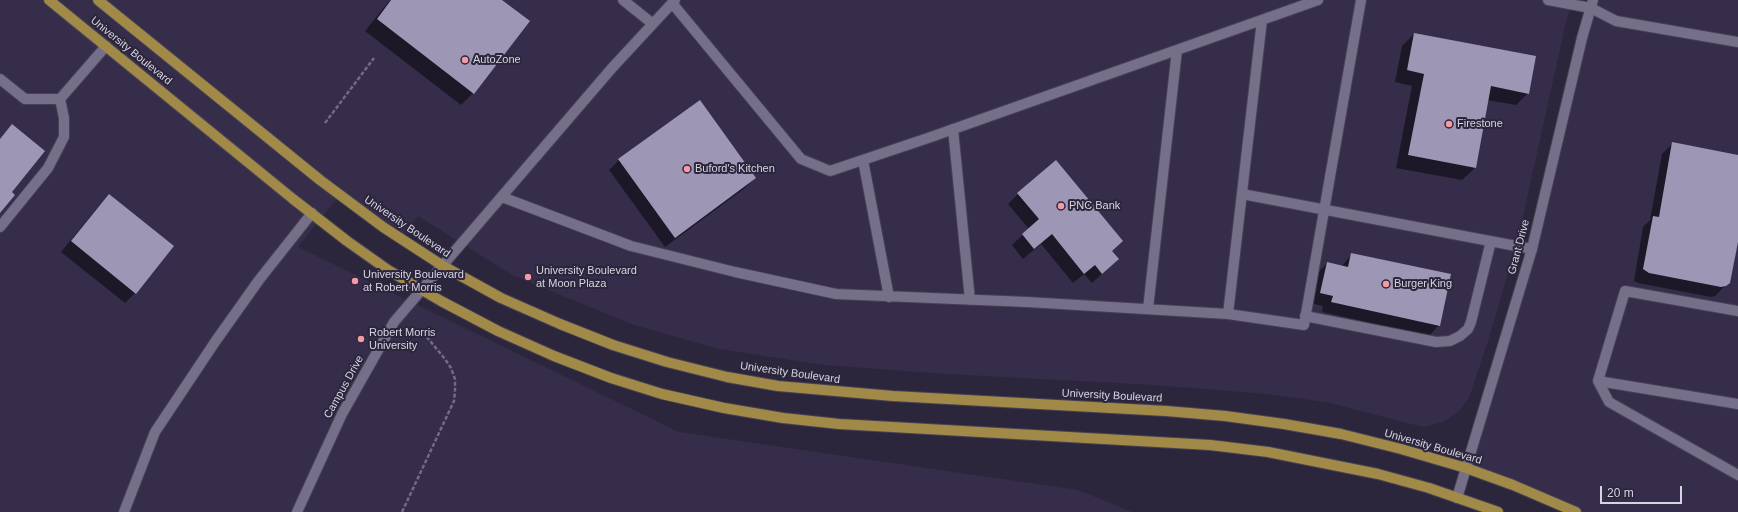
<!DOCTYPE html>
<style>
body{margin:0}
#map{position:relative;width:1738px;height:512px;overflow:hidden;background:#2c263c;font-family:Arial,sans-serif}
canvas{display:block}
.scale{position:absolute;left:1600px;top:486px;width:82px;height:18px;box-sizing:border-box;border:2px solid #d7d4e2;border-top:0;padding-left:5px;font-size:12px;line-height:14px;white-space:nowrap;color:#d7d4e2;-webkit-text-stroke:3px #2c263c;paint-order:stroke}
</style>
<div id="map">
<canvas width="1738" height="512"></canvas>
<div class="scale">20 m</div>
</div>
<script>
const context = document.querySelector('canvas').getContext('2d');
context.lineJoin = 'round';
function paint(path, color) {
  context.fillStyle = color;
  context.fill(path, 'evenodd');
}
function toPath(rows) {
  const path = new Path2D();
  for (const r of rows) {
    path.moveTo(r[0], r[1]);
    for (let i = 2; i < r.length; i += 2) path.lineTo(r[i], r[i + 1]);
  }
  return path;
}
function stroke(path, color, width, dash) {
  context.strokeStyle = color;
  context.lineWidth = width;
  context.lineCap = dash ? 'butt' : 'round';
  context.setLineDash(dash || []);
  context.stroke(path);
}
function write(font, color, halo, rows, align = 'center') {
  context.font = font + ' Arial,sans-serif';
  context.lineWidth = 4;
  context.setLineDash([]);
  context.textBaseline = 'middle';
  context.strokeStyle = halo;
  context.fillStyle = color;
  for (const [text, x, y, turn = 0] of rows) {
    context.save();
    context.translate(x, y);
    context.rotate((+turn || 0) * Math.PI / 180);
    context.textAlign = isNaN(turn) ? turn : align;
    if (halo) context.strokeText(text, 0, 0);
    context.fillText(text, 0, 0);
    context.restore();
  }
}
paint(toPath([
 [0,0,1573,0,1566,22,1519,235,1488,341,1469,398,1459,411,1443,422,1423,427,1326,402,1266,394,1154,385,946,374,824,365,719,349,634,325,512,275,418,216,401,239,340,195,298,247,679,432,1078,490,1132,512,0,512],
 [1593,0,1738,0,1738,512,1576,512,1466,468,1532,249]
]), '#362d4a');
paint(toPath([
 [390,0,501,0,473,93,461,105,365,31],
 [1414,34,1528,93,1516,105,1487,100,1475,168,1462,180,1396,168,1412,86,1395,82,1402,46],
 [1673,143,1738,156,1738,244,1737,244,1729,282,1715,296,1711,297,1638,283,1634,281,1643,227,1650,220,1662,154],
 [619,160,755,178,745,188,665,247,609,170],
 [1018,194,1111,252,1118,259,1092,283,1084,274,1073,283,1041,244,1023,259,1012,245,1029,229,1008,204],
 [109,196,172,246,135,293,125,303,61,252,99,206],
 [1352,254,1439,325,1429,336,1322,312,1323,306,1310,303,1317,274,1327,263,1341,267]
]), '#0007');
paint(toPath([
 [391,0,502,0,530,21,474,94,377,19],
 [1414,33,1536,56,1529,94,1491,86,1476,168,1408,155,1424,74,1407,70],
 [700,100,756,178,675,238,618,159],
 [12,124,45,151,12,192,15,195,0,213,0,139],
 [1672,142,1738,155,1738,242,1730,283,1726,286,1721,287,1649,273,1643,269,1653,216,1659,217],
 [1056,160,1123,241,1112,251,1119,259,1102,274,1095,265,1084,274,1052,234,1034,249,1022,234,1039,219,1017,193],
 [109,194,174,246,136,294,71,241],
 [1351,253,1451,274,1440,326,1331,302,1333,296,1320,293,1327,262,1348,267]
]), '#9e96b5');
const service = toPath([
 [623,0,653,24],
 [1548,0,1591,8,1616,21,1738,42],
 [672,3,801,159,830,171,931,137,1318,0],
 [0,79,25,99,60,99,106,46],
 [953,129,970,300],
 [863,160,889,297],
 [1242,194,1532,249],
 [502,197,631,246,735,272,836,294,1027,302,1228,314,1262,20],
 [0,227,48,168,64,137,64,118,60,99],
 [1148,309,1177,50],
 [1738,311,1625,291,1598,381,1609,402,1738,475],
 [1228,314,1304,325,1361,0],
 [1305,316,1436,342,1450,341,1460,336,1468,329,1471,322,1491,241],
 [1598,381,1738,404],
 [297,512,342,414,394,322,612,68,675,0]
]);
const minor = toPath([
 [1457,498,1532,249,1582,38,1593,0],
 [124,512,155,432,215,342,259,280,312,213]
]);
const primary = toPath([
 [49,0,293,199,347,241,388,270,441,301,498,331,554,356,611,378,662,394,724,408,783,418,839,424,1210,445,1268,452,1378,474,1429,488,1498,512],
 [98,0,320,180,383,227,443,266,501,298,560,324,613,345,667,362,727,377,778,386,893,396,1166,411,1225,416,1284,424,1341,434,1401,449,1466,468,1513,485,1576,512]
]);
stroke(service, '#474154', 12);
stroke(minor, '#474154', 12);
stroke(primary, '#474154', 12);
stroke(toPath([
 [325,123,374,58],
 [402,512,454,401,455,391,455,379,451,368,445,359,426,336]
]), '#716c7f', 2.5, [4, 2]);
stroke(service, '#766f89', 10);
stroke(minor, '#766f89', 10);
stroke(primary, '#a18948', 10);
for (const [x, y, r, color] of [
 [465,60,4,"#f49aa6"],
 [1449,124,4,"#f49aa6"],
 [687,169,4,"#f49aa6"],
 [1061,206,4,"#f49aa6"],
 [528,277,4,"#f49aa6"],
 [355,281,4,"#f49aa6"],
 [1386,284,4,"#f49aa6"],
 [361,339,4,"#f49aa6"]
]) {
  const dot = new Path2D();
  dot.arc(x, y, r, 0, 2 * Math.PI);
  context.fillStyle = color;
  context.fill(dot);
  stroke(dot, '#2c263c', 1.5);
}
write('11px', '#d7d4e2', '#2c263c', [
 ["University Boulevard",131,51,39],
 ["University Boulevard",407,227,34],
 ["Grant Drive",1519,247,-75],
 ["University Boulevard",790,373,8],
 ["Campus Drive",344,387,-61],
 ["University Boulevard",1112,396,3],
 ["University Boulevard",1433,447,16]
]);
write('11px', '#d7d4e2', '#2c263c', [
 ["AutoZone",473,60],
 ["Firestone",1457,124],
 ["Buford's Kitchen",695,169],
 ["PNC Bank",1069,206],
 ["University Boulevard",536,271],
 ["at Moon Plaza",536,284],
 ["University Boulevard",363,275],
 ["at Robert Morris",363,288],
 ["Burger King",1394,284],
 ["Robert Morris",369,333],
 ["University",369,346]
], 'left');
</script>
